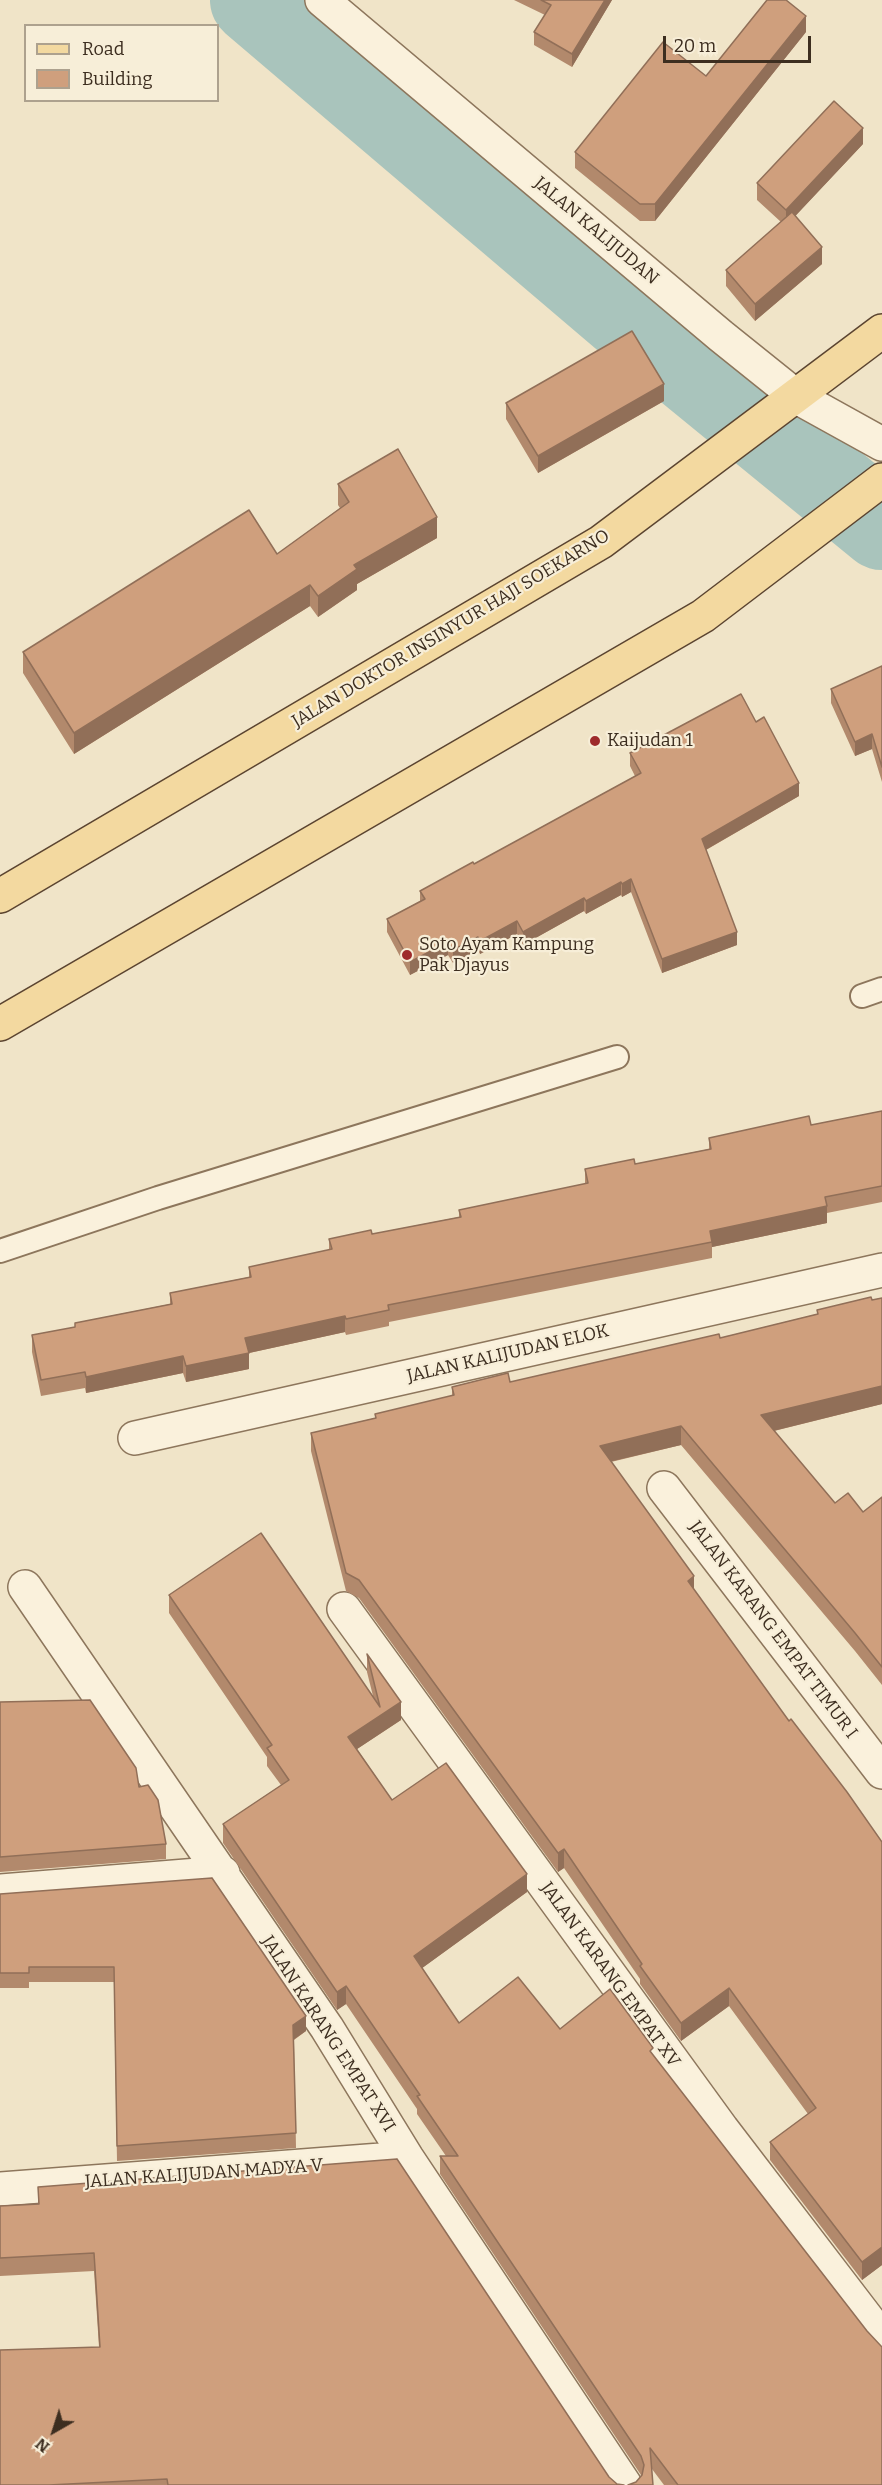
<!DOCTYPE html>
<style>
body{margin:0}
#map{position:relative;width:882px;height:2485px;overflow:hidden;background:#f0e4c8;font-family:Bitter,serif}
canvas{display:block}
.legend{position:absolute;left:24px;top:24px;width:195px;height:78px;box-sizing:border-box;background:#f7eed8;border:2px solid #ada18e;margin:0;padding:8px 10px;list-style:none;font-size:18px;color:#3d2e20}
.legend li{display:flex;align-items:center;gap:12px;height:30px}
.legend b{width:30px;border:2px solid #ada18e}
.north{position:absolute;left:24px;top:2401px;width:60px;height:60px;-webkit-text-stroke:4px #f7eed8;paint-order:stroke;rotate:219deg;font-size:16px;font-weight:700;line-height:24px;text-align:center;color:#3d2e20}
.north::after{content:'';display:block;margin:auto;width:21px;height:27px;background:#3d2e20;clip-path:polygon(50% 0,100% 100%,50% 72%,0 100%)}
.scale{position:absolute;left:663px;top:36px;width:148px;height:27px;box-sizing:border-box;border:3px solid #3d2e20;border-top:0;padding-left:8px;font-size:18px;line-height:21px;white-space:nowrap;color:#3d2e20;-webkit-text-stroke:4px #f7eed8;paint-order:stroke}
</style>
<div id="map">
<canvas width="882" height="2485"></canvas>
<ul class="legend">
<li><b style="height:8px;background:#f3d9a0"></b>Road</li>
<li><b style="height:16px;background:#cf9f7d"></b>Building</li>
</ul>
<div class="north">N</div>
<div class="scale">20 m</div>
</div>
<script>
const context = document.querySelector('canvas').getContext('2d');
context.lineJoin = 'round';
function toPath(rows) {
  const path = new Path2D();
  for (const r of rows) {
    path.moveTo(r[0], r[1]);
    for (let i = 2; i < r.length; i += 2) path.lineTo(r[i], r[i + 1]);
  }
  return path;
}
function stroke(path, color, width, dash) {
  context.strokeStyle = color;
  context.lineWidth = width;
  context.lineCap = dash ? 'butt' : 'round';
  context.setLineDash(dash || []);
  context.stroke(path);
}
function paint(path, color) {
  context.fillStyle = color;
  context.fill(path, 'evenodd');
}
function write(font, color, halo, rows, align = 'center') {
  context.font = font + ' Bitter,serif';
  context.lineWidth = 4.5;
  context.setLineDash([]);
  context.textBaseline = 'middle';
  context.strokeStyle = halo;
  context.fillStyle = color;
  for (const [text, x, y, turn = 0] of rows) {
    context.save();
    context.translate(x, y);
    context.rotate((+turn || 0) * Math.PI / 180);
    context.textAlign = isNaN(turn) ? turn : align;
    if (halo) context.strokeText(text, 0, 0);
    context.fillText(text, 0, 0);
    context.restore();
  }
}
stroke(toPath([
 [254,0,624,315,882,526]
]), '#a9c4bc', 88);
const service = toPath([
 [862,996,882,989],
 [0,1251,158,1198,617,1057]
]);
const minor = toPath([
 [322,0,721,336,797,397,882,444],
 [135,1438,882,1270],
 [664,1488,882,1772],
 [25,1587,327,2028,407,2158,625,2485],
 [344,1609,722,2129,882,2338],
 [0,1891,223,1873],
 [0,2189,407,2158]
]);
const primary = toPath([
 [0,896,601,542,882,331],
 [0,1024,703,616,882,480]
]);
stroke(service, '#8d765c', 26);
stroke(minor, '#8d765c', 36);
stroke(primary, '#5b4430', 36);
stroke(service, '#faf1dc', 22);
stroke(minor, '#faf1dc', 33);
stroke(primary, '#f3d9a0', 33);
paint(toPath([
 [514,0,612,0,572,67,534,45,534,32,545,15],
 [806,32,655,221,640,221,575,168,575,152,706,76],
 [863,144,795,216,822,264,755,321,726,286,726,270,781,222,757,200,757,183],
 [664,401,538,473,506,419,506,403],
 [338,484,437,538,357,584,357,590,318,617,310,606,74,754,23,673,23,652,277,554,340,508,338,505],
 [882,666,882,782,872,749,855,756,831,703,831,689],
 [756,722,799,796,706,850,737,945,662,973,631,892,622,897,621,895,586,914,584,911,523,945,517,934,480,954,478,950,453,963,448,955,410,975,387,932,387,919,420,901,420,891,474,864,635,776,630,766,630,753],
 [882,1111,882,1202,827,1213,827,1223,712,1247,712,1258,389,1322,389,1326,346,1335,345,1332,249,1353,249,1369,186,1382,183,1373,86,1393,85,1388,41,1396,32,1352,32,1335,75,1327,75,1323,170,1304,170,1293,249,1277,249,1267,329,1250,329,1239,372,1234,459,1217,459,1210,585,1184,585,1169,635,1164,709,1149,709,1138,811,1125],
 [882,1298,882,1404,774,1431,835,1503,863,1512,882,1497,882,1685,855,1651,681,1445,611,1462,694,1590,789,1721,882,1842,882,2265,862,2280,770,2160,770,2142,808,2114,729,2006,681,2041,640,1984,640,1979,564,1868,558,1872,359,1598,346,1591,311,1451,311,1433,375,1418,375,1414,452,1396,452,1387,510,1382,720,1338,817,1314,817,1310],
 [169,1595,373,1696,367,1672,367,1654,401,1720,357,1749,392,1800,527,1892,422,1968,459,2023,560,2029,653,2055,867,2331,882,2485,664,2485,652,2469,636,2482,641,2476,641,2475,440,2174,440,2156,446,2156,417,2114,417,2109,346,2004,337,2010,223,1843,223,1824,281,1785,267,1766,267,1757,169,1613],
 [0,1702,139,1787,166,1844,166,1859,0,1872],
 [0,1894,306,2031,294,2040,296,2148,117,2161,114,1982,29,1982,29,1988,0,1988],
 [38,2187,609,2477,617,2484,624,2485,0,2485,99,2347,94,2271,0,2276,0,2206,38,2204]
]), '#b2896c');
paint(toPath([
 [605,0,612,0,572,67,572,54],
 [806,16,806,32,655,221,655,204],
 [863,128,863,144,786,226,786,210],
 [822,247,822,264,755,321,755,304],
 [664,384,664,401,538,473,538,456],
 [437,517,437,538,357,584,357,590,318,617,318,596,354,565],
 [310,585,310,606,74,754,74,733],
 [872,734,872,749,855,756,855,742],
 [799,783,799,796,702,852,702,839],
 [631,879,631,892,622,897,622,884],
 [621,882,621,895,586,914,586,901],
 [584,898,584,911,523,945,523,932],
 [517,921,517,934,480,954,480,941],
 [737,932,737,945,662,973,662,959],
 [478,937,478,950,453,963,453,950],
 [448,942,448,955,410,975,410,962],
 [827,1206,827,1223,712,1247,710,1231],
 [345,1316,345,1332,249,1353,249,1369,186,1382,186,1366,245,1338],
 [183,1356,183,1373,86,1393,86,1377],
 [882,1386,882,1404,761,1434,761,1415],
 [681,1426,681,1445,600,1464,600,1446],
 [694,1576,694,1595,688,1581],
 [401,1702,401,1720,348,1755,348,1737],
 [564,1849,564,1868,558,1872,558,1853],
 [527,1874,527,1892,414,1974,414,1956],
 [346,1986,346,2004,337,2010,337,1992],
 [729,1988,729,2006,681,2041,681,2023],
 [306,2016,306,2031,293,2040,293,2025],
 [882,2247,882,2265,862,2280,862,2262]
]), '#916f58');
const building = toPath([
 [541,0,605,0,572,54,534,32,551,5,541,0],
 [767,0,786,0,806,16,655,204,640,204,575,152,663,42,706,76,767,0],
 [834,101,863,128,786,210,757,183,834,101],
 [792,212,822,247,755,304,726,270,792,212],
 [632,331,664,384,538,456,506,403,632,331],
 [398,449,437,517,354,565,357,569,318,596,310,585,74,733,23,652,249,510,277,554,349,502,338,484,398,449],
 [882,666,882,767,872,734,855,742,831,689,882,666],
 [741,694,756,722,764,717,799,783,702,839,737,932,662,959,631,879,622,884,621,882,586,901,584,898,523,932,517,921,480,941,478,937,453,950,448,942,410,962,387,919,425,899,420,891,473,862,474,864,641,773,630,753,741,694],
 [882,1111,882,1186,825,1197,827,1206,710,1231,712,1242,388,1305,389,1310,346,1319,345,1316,245,1338,249,1353,186,1366,183,1356,86,1377,85,1372,41,1380,32,1335,75,1327,75,1323,172,1304,170,1293,251,1277,249,1267,332,1249,329,1239,371,1230,372,1234,461,1217,459,1210,588,1183,585,1169,634,1159,635,1164,711,1149,709,1138,809,1116,811,1125,882,1111],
 [871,1297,872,1300,882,1298,882,1386,761,1415,835,1503,848,1493,863,1512,882,1497,882,1667,855,1633,681,1426,600,1446,694,1576,688,1581,789,1721,791,1719,847,1792,882,1842,882,2247,862,2262,770,2142,816,2108,729,1988,681,2023,640,1966,642,1964,564,1849,558,1853,359,1580,346,1573,311,1433,376,1418,375,1414,454,1395,452,1387,508,1373,510,1382,719,1334,720,1338,818,1314,817,1310,871,1297],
 [261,1533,380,1707,367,1654,401,1702,348,1737,392,1800,446,1763,527,1874,414,1956,459,2023,518,1977,560,2029,610,1989,651,2045,653,2048,650,2051,867,2331,882,2347,882,2485,678,2485,650,2448,653,2485,628,2485,636,2482,642,2475,644,2465,641,2456,440,2156,458,2156,417,2096,420,2095,346,1986,337,1992,223,1824,289,1780,267,1748,272,1745,169,1595,261,1533],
 [90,1700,136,1768,139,1787,148,1785,158,1800,166,1844,0,1857,0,1702,90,1700],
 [212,1878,306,2016,293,2025,296,2133,117,2146,114,1967,29,1967,29,1973,0,1973,0,1894,212,1878],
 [397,2159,609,2477,617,2484,624,2485,168,2485,167,2479,49,2485,0,2485,0,2350,100,2347,94,2253,0,2258,0,2206,39,2204,38,2187,397,2159]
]);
paint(building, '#cf9f7d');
stroke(building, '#916f58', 1.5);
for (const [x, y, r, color] of [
 [595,741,6,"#9e2a2b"],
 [407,955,6,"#9e2a2b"]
]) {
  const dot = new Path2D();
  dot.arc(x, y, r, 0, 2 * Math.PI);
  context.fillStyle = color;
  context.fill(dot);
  stroke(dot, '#f7eed8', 2);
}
write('18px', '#3d2e20', '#f7eed8', [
 ["JALAN KALIJUDAN",596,231,40],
 ["JALAN DOKTOR INSINYUR HAJI SOEKARNO",451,629,-31],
 ["JALAN KALIJUDAN ELOK",508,1354,-13],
 ["JALAN KARANG EMPAT TIMUR I",773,1630,53],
 ["JALAN KARANG EMPAT XV",610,1975,54],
 ["JALAN KARANG EMPAT XVI",328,2034,57],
 ["JALAN KALIJUDAN MADYA V",204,2174,-4]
]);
write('18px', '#3d2e20', '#f7eed8', [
 ["Kaijudan 1",607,741],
 ["Soto Ayam Kampung",419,945],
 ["Pak Djayus",419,966]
], 'left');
</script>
